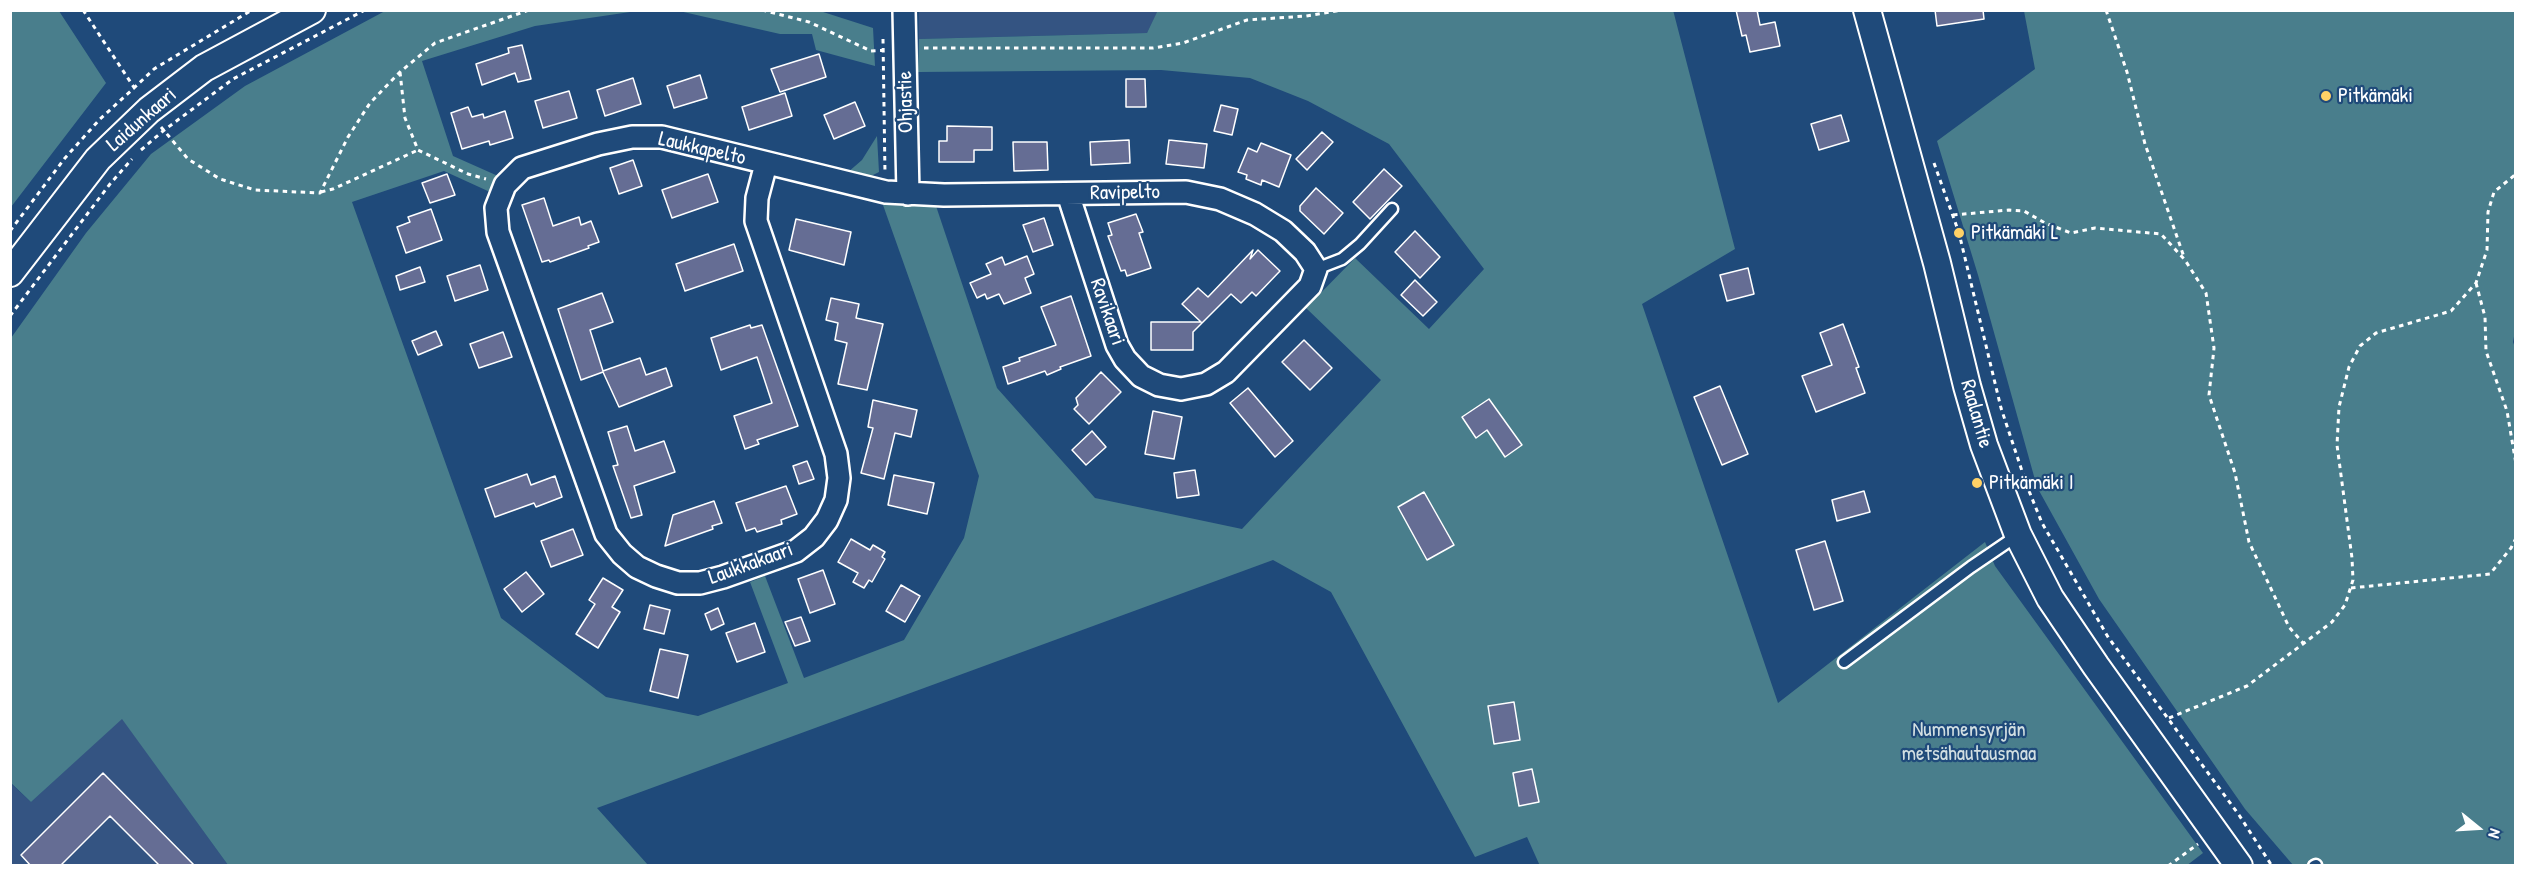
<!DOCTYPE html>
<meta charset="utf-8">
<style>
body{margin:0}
#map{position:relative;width:2526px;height:876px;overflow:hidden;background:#1f4a7a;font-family:"Patrick Hand",sans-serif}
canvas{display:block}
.frame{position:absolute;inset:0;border:12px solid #fff;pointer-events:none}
.north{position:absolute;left:2448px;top:798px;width:60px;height:60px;-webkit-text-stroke:4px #1f4a7a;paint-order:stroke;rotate:108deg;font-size:16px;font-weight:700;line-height:24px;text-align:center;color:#fff}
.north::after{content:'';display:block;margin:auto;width:21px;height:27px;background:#fff;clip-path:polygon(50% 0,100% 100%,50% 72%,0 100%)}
</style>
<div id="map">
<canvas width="2526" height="876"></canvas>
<div class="frame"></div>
<div class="north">N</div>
</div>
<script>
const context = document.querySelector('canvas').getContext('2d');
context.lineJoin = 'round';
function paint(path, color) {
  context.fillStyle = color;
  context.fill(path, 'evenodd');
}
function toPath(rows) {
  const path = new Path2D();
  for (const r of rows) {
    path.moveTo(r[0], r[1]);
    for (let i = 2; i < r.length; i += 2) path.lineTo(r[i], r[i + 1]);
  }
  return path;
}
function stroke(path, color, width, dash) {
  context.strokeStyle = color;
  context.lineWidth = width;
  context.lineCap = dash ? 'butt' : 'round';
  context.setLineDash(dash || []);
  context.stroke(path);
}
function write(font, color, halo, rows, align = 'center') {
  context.font = font + ' "Patrick Hand",sans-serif';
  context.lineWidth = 4.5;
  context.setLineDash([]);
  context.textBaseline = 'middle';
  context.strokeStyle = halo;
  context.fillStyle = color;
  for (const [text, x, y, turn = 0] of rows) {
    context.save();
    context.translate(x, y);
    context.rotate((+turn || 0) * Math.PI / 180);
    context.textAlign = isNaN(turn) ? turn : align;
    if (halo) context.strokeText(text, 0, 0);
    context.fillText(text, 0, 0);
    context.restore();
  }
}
paint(toPath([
 [919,11,1158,11,1147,33,919,39],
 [122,718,228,865,11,865,10,783,31,802]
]), '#345482');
paint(toPath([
 [11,10,59,11,106,83,11,207],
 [1158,10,1673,10,1735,249,1642,304,1778,703,1985,542,1995,566,2203,853,2186,866,1540,866,1527,837,1475,857,1331,592,1273,560,597,808,648,865,228,865,122,719,31,802,11,783,11,338,86,233,151,154,245,86,385,11,637,11,535,26,422,61,453,156,498,176,490,192,444,171,352,202,501,618,606,697,698,716,788,683,750,582,765,576,804,678,904,640,964,538,979,476,883,205,936,206,997,388,1095,498,1242,529,1381,380,1306,308,1355,258,1429,329,1484,269,1389,144,1308,101,1250,78,1161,70,918,72,919,39,1147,33],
 [679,11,820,11,873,28,875,66,816,50,812,34,780,34],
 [2024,11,2515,11,2516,326,2513,342,2516,350,2515,865,2293,865,2245,809,2099,599,2037,487,1978,275,1937,141,2035,69],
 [877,136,879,172,869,177,847,173,862,160]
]), '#497e8c');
const building = toPath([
 [1736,10,1757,10,1760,25,1775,22,1780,46,1750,52,1746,35,1742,36,1736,10],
 [1935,10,1983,10,1984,19,1937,26,1935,10],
 [522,45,531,79,518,82,515,73,482,85,476,64,509,53,508,48,522,45],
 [819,54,826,77,780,92,771,69,819,54],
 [700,75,707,98,674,108,667,86,700,75],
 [633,78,641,104,605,116,597,90,633,78],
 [1126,79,1145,79,1146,107,1126,107,1126,79],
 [569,91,577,118,543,128,535,101,569,91],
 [785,93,792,116,749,130,742,107,785,93],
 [855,102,865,126,834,139,824,115,855,102],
 [1221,105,1238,109,1232,135,1214,131,1221,105],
 [468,107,472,117,483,114,484,118,505,111,513,138,490,145,489,141,462,149,451,113,468,107],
 [1841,115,1849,141,1819,150,1811,124,1841,115],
 [947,126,992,127,992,150,974,150,974,162,939,162,939,141,947,141,947,126],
 [1322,132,1333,142,1307,170,1296,159,1322,132],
 [1129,140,1130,163,1091,165,1090,142,1129,140],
 [1169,140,1207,144,1204,168,1166,164,1169,140],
 [1013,142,1047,142,1048,170,1014,171,1013,142],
 [1261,143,1291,155,1279,187,1262,180,1261,185,1246,179,1247,175,1238,172,1248,148,1257,152,1261,143],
 [633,160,642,186,619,194,610,168,633,160],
 [1384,169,1402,186,1370,219,1353,202,1384,169],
 [447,174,455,195,430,203,422,183,447,174],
 [708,174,718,202,672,218,662,190,708,174],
 [1316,188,1343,213,1324,234,1300,211,1300,206,1316,188],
 [544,198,553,226,579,217,581,225,591,221,599,242,588,246,589,248,550,262,549,260,542,262,522,205,544,198],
 [431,209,442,240,406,253,397,227,410,222,408,217,431,209],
 [1136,214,1143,232,1139,233,1151,268,1127,276,1125,270,1121,271,1108,236,1112,235,1108,223,1136,214],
 [1044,218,1053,245,1033,252,1023,225,1044,218],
 [796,219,851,232,844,265,789,250,796,219],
 [1415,231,1440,257,1420,278,1395,252,1415,231],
 [734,244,743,271,685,291,676,264,734,244],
 [1253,250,1250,259,1258,250,1280,271,1256,296,1252,292,1241,303,1231,294,1193,332,1193,350,1151,350,1151,322,1201,322,1182,304,1198,288,1208,297,1253,250],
 [1027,256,1034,274,1025,278,1031,293,1004,304,999,294,987,299,985,294,977,298,970,283,991,274,986,264,1002,257,1005,265,1027,256],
 [480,265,488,290,455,301,447,276,480,265],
 [420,267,425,282,400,290,396,276,420,267],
 [1748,268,1754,294,1727,301,1720,275,1748,268],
 [1415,280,1437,302,1423,316,1401,295,1415,280],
 [602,293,613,322,590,330,603,371,640,358,646,375,666,368,672,386,619,407,603,372,581,380,558,309,602,293],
 [1071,296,1091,356,1060,367,1061,369,1047,375,1045,371,1008,384,1003,367,1020,361,1019,358,1056,345,1041,307,1071,296],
 [831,298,859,304,856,318,883,324,867,390,838,384,847,343,835,340,838,323,826,320,831,298],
 [1843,324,1859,367,1856,368,1865,393,1816,412,1802,376,1832,365,1820,333,1843,324],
 [750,325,751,328,762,325,798,426,757,440,759,444,745,449,734,416,772,403,757,357,721,370,711,338,750,325],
 [436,331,442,345,418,355,412,341,436,331],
 [503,332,512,357,479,368,470,344,503,332],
 [1304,340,1332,368,1310,390,1282,362,1304,340],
 [1101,372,1121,392,1089,424,1074,409,1078,405,1076,398,1101,372],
 [1720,386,1748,454,1722,465,1694,397,1720,386],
 [1248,388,1293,441,1275,457,1230,403,1248,388],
 [1489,399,1522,445,1505,457,1487,430,1476,438,1462,417,1489,399],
 [873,400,917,410,911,437,895,433,884,479,861,473,873,428,868,427,873,400],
 [1153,411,1182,417,1174,459,1145,454,1153,411],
 [627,426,635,451,664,441,675,472,634,486,642,515,631,518,613,466,618,465,608,432,627,426],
 [1092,431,1106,447,1086,465,1072,450,1092,431],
 [807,461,814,479,799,484,793,466,807,461],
 [1195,470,1199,495,1177,498,1174,473,1195,470],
 [527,474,531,485,555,476,562,497,536,507,534,503,495,517,485,489,527,474],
 [894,475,934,483,927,514,888,505,894,475],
 [786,486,797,514,781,520,782,524,757,532,755,528,746,531,736,503,786,486],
 [1864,491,1870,512,1837,521,1832,500,1864,491],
 [1424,492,1454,545,1427,560,1398,507,1424,492],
 [714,501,722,523,712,526,713,529,665,546,673,515,714,501],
 [573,529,583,555,551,567,541,541,573,529],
 [851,539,870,550,873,545,885,552,882,557,885,559,872,582,869,580,864,588,853,582,858,573,838,562,851,539],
 [1825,541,1843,601,1814,610,1796,550,1825,541],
 [823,570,835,604,810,613,798,579,823,570],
 [526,572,544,594,522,612,504,589,526,572],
 [603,578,623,590,612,607,620,612,598,648,576,634,595,604,589,600,603,578],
 [901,585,920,596,905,622,886,611,901,585],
 [650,605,670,610,664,634,644,629,650,605],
 [718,608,724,624,711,630,705,614,718,608],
 [801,617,810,641,795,646,785,622,801,617],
 [755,623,765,652,737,662,726,633,755,623],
 [660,649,688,655,678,698,650,691,660,649],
 [1514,702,1520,740,1494,744,1488,706,1514,702],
 [1532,769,1539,802,1519,806,1513,773,1532,769],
 [103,773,195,866,160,866,110,816,60,866,31,866,21,855,103,773]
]);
paint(building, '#656d94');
stroke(building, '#fff', 1.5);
const service = toPath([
 [1316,269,1342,259,1360,244,1392,209],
 [1844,662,1971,567,2018,535],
 [2314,866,2316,865]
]);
const minor = toPath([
 [904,10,908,194],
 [766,164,757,198,756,221,836,454,839,478,836,500,827,520,814,537,796,551,723,577,700,583,678,583,656,576,637,567,622,554,606,534,498,232,496,208,505,185,522,168,598,144,632,137,662,137,886,192,944,195,1186,192,1220,199,1255,214,1283,231,1305,252,1316,269,1310,286,1226,372,1206,384,1181,389,1159,385,1141,376,1125,359,1117,345,1068,194]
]);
const tertiary = toPath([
 [1867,10,1937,263,1967,386,1984,445,2018,535,2050,598,2096,666,2239,866],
 [10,273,98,159,149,110,204,68,312,10]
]);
stroke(service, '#fff', 15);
stroke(minor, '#fff', 26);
stroke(tertiary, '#fff', 30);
stroke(toPath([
 [83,10,137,92],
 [762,10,809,22,871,51,887,50],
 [2106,10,2127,72,2145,144,2184,257],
 [883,39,885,174],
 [924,48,1153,48,1183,43,1247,20,1306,16,1343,10],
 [400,72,405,118,418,150,468,174,486,179],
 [161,127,188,159,220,179,255,190,320,193,348,137,370,103,400,72,435,43,529,10],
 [141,150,163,131,233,79,365,10],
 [1934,163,1959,233,2001,408,2027,486,2042,523,2108,637,2239,815,2272,866],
 [321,192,333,189,418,150],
 [1953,215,2009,210,2024,211,2045,223,2071,233,2095,228,2161,234,2185,260,2206,293,2214,348,2209,395,2235,473,2249,542,2289,627,2303,643],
 [10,231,65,158,100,119,134,88,154,69,252,10],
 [2476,283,2485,317,2486,351,2507,411,2516,464],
 [10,316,110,184,132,159],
 [2351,588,2490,574,2511,548,2516,538],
 [2169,718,2247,686,2332,622,2345,605,2353,580,2352,558,2337,445,2339,407,2349,367,2360,346,2376,333,2451,311,2476,283,2487,250,2488,212,2494,192,2516,174],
 [2168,866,2198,844]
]), '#fff', 3, [4.5, 4.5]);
stroke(service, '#1f4a7a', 10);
stroke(minor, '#1f4a7a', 21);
stroke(tertiary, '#1f4a7a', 26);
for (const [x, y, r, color] of [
 [2326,96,6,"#ffd166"],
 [1959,233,6,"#ffd166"],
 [1977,483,6,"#ffd166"]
]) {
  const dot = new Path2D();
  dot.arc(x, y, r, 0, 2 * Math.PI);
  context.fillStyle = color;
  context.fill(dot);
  stroke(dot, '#1f4a7a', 2);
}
write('21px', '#fff', '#1f4a7a', [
 ["Pitkämäki",2338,96],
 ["Pitkämäki L",1971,233],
 ["Pitkämäki I",1989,483]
], 'left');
write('21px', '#fff', '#1f4a7a', [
 ["Ohjastie",906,102,-91],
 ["Laidunkaari",142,120,-41],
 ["Laukkapelto",702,149,13],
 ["Ravipelto",1125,193,-1],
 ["Ravikaari",1107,312,71],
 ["Raalantie",1976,414,74],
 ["Laukkakaari",751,564,-20]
]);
write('21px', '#d2dfe2', '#1f4a7a', [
 ["Nummensyrjän",1969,730],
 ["metsähautausmaa",1969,754]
]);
</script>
